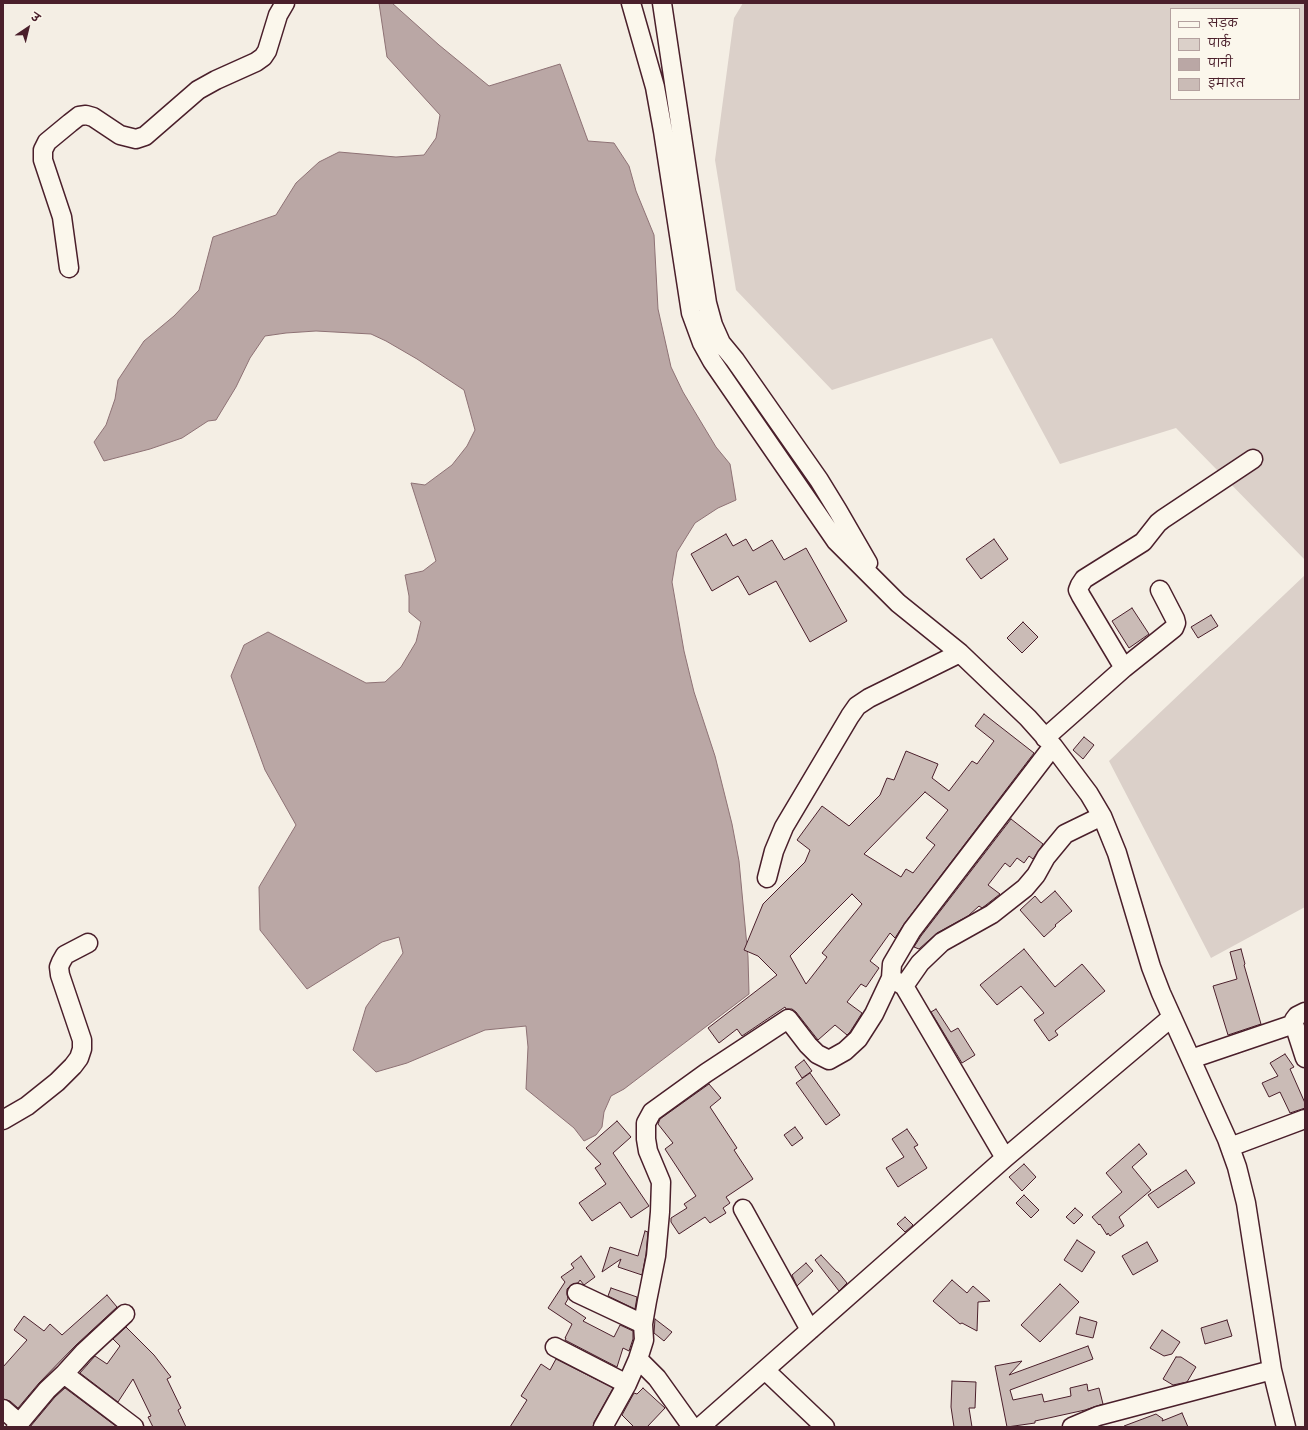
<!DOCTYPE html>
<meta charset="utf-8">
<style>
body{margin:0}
#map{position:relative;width:1308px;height:1430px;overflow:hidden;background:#f4eee4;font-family:"Indie Flower","Playpen Sans Deva",sans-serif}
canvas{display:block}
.frame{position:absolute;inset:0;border:4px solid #4a1f2b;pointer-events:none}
.legend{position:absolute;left:1170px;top:8px;width:130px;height:92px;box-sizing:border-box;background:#fbf7ec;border:1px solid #b4a19f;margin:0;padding:5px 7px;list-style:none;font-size:12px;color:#4a1f2b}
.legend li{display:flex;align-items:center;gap:8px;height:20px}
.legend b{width:20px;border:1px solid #b4a19f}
.north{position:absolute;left:8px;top:8px;width:40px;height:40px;-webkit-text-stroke:3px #fbf7ec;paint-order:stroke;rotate:35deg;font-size:11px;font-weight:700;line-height:16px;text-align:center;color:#4a1f2b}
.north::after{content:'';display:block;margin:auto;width:14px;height:18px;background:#4a1f2b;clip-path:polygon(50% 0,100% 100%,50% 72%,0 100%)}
</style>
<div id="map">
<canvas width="1308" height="1430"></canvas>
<div class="frame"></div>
<ul class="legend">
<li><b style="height:5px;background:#fbf7ec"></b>सड़क</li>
<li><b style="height:11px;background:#dbd0c9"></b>पार्क</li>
<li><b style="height:11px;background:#baa7a5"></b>पानी</li>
<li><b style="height:11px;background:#cabbb6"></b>इमारत</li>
</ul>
<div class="north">उ</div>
</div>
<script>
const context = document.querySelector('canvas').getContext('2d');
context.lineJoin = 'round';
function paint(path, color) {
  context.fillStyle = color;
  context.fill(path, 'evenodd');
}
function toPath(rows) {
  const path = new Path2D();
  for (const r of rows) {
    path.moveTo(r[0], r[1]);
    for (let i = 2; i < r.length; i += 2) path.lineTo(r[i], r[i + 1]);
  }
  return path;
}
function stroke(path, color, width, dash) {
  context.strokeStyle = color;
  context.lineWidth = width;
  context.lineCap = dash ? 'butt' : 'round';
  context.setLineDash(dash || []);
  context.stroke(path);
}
paint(toPath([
 [743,3,1305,3,1305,560,1176,428,1060,464,992,338,832,390,736,290,715,160,734,18],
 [1171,9,1299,9,1299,99,1171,99],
 [1305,575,1305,907,1211,958,1109,761]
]), '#dbd0c9');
const water = toPath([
 [379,3,392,3,439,45,489,86,560,64,588,141,614,143,629,166,636,191,654,235,658,309,671,367,683,392,716,447,730,464,736,500,718,508,695,523,677,552,672,582,684,651,694,692,715,756,732,824,739,861,748,957,749,994,624,1089,611,1096,604,1112,602,1127,596,1135,584,1141,574,1128,526,1089,528,1047,526,1026,485,1030,407,1063,376,1072,353,1050,366,1007,403,953,399,937,382,942,307,989,260,930,259,887,296,825,265,770,231,676,244,645,268,632,366,683,385,682,401,667,416,642,421,622,409,612,409,596,405,575,423,571,436,561,411,483,425,485,452,465,467,446,475,430,464,390,417,359,386,341,371,334,316,331,286,333,265,336,250,358,236,387,216,420,208,421,182,438,150,449,104,461,94,442,106,425,115,399,118,380,144,341,174,316,199,290,213,237,276,215,296,183,319,162,339,152,396,157,424,155,436,138,440,115,387,57,379,3]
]);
paint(water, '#baa7a5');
stroke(water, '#8d7174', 1);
const building = toPath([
 [726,534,733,546,746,539,753,551,772,540,784,560,806,548,847,621,810,642,776,581,749,595,738,576,712,591,691,554,726,534],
 [994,539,1008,559,981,579,966,559,994,539],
 [1132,608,1149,634,1129,648,1112,621,1132,608],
 [1211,615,1218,626,1198,638,1191,627,1211,615],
 [1023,622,1038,637,1022,653,1007,638,1023,622],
 [984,714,1034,753,904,924,895,938,890,933,870,961,879,968,866,987,861,984,847,1002,862,1013,850,1032,847,1035,835,1025,818,1040,796,1012,792,1009,786,1009,785,1007,742,1036,737,1029,719,1043,708,1028,777,975,758,956,744,950,763,904,805,862,810,850,797,840,822,806,849,826,880,795,887,778,894,780,906,751,938,764,932,778,949,791,972,761,977,764,994,741,975,726,984,714],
 [925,792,948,810,926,838,935,845,913,873,906,869,901,877,864,854,925,792],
 [852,894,862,904,822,953,827,957,806,984,790,956,852,894],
 [1084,737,1094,745,1083,759,1073,750,1084,737],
 [1011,819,1043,844,1033,859,1029,856,1024,863,1017,858,1010,867,1005,863,988,885,1000,894,986,905,982,908,979,906,968,916,937,933,919,949,914,947,921,936,1011,819],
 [1055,891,1072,911,1055,925,1056,926,1044,937,1020,910,1035,896,1041,903,1055,891],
 [1024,949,1055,987,1082,964,1105,991,1055,1031,1058,1035,1049,1041,1034,1020,1044,1013,1021,986,997,1005,980,985,1024,949],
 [1241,949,1245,964,1244,965,1261,1024,1228,1035,1213,986,1237,979,1230,952,1241,949],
 [936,1009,951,1032,958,1028,975,1055,962,1063,931,1012,936,1009],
 [1285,1054,1294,1067,1290,1069,1305,1103,1305,1108,1290,1113,1280,1092,1269,1097,1262,1083,1278,1076,1270,1063,1285,1054],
 [804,1060,812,1071,802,1078,795,1067,804,1060],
 [810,1073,840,1115,826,1125,796,1083,810,1073],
 [709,1084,721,1098,710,1107,737,1148,734,1150,753,1179,726,1197,730,1203,723,1208,726,1213,710,1223,705,1217,679,1234,671,1222,671,1218,687,1208,684,1204,696,1196,665,1149,673,1143,658,1124,660,1119,709,1084],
 [617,1121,631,1137,613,1153,649,1206,631,1218,620,1202,592,1221,579,1203,606,1184,595,1168,601,1164,586,1148,617,1121],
 [795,1127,803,1138,792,1146,784,1135,795,1127],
 [907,1129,918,1145,914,1147,927,1168,898,1187,886,1168,904,1157,892,1139,907,1129],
 [1139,1144,1147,1154,1132,1167,1151,1190,1119,1217,1124,1226,1110,1236,1108,1233,1107,1235,1100,1224,1099,1225,1092,1217,1122,1192,1106,1173,1139,1144],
 [1024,1164,1036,1177,1022,1191,1009,1177,1024,1164],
 [1186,1170,1195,1183,1158,1208,1148,1195,1186,1170],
 [1024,1195,1039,1210,1031,1218,1016,1203,1024,1195],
 [1075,1208,1083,1215,1074,1224,1066,1217,1075,1208],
 [905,1217,913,1225,905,1232,897,1224,905,1217],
 [645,1231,648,1232,646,1254,642,1275,618,1267,621,1259,602,1272,610,1247,638,1256,645,1231],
 [1077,1240,1095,1252,1082,1272,1064,1260,1077,1240],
 [1147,1242,1158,1261,1133,1275,1122,1256,1147,1242],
 [821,1255,837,1272,838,1272,847,1283,839,1291,815,1260,821,1255],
 [581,1256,595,1277,584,1285,580,1280,578,1283,571,1285,567,1289,567,1294,568,1299,565,1304,586,1318,583,1321,614,1337,620,1325,633,1331,633,1339,629,1351,623,1348,617,1367,565,1340,566,1338,565,1338,572,1324,548,1308,565,1282,561,1277,574,1268,571,1264,581,1256],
 [806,1263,813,1271,797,1286,792,1275,806,1263],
 [952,1280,967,1293,973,1286,990,1301,978,1302,977,1331,962,1323,960,1324,933,1301,952,1280],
 [1060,1284,1079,1302,1040,1342,1021,1325,1060,1284],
 [611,1288,637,1297,635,1309,608,1296,611,1288],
 [107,1295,117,1307,76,1345,39,1383,18,1408,10,1401,3,1399,3,1367,27,1340,14,1330,24,1316,44,1331,50,1324,62,1335,107,1295],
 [1080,1317,1097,1322,1093,1338,1076,1334,1080,1317],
 [655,1319,672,1332,664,1341,654,1333,655,1319],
 [1227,1320,1232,1336,1205,1344,1201,1328,1227,1320],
 [126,1327,154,1355,171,1377,167,1379,181,1408,178,1410,186,1427,153,1427,148,1417,151,1416,133,1379,118,1402,80,1373,95,1356,107,1364,120,1346,113,1339,126,1327],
 [1162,1330,1180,1342,1172,1354,1164,1356,1150,1348,1162,1330],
 [1088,1346,1093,1359,1010,1390,1013,1400,1042,1394,1044,1402,1071,1396,1070,1388,1087,1384,1088,1391,1099,1388,1103,1404,1085,1410,1035,1421,1035,1423,1007,1427,995,1366,1022,1361,1009,1375,1088,1346],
 [1176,1357,1181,1357,1196,1367,1187,1382,1173,1385,1163,1379,1176,1357],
 [556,1359,613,1388,594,1422,593,1427,510,1427,527,1400,521,1396,541,1364,550,1370,556,1359],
 [952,1381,976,1382,975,1408,969,1408,972,1427,954,1427,951,1407,952,1381],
 [65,1388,117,1427,30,1427,55,1397,65,1388],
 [643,1388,665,1408,647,1427,634,1427,622,1415,634,1393,637,1394,643,1388],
 [1182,1413,1188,1427,1124,1427,1124,1426,1156,1414,1163,1419,1162,1421,1182,1413]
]);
paint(building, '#cabbb6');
stroke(building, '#4a1f2b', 1);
const minor = toPath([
 [631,3,655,87,663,131,691,313,702,343,712,361,836,541,898,603,960,653,1028,718,1053,746,1089,794,1102,816,1117,853,1151,967,1161,993,1227,1139,1237,1167,1246,1203,1272,1370,1286,1427],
 [662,3,707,303,713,325,721,343,735,360,819,480,838,511,868,563],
 [69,268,62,217,43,160,43,150,47,142,70,123,79,116,86,115,93,117,120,135,136,139,145,136,198,90,216,80,256,62,263,57,267,51,278,15,285,3],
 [1124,668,1174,628,1176,623,1175,619,1160,590],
 [1045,738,1124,668,1081,596,1078,590,1080,585,1084,579,1143,542,1158,523,1163,519,1253,459],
 [767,878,774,851,784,827,850,716,857,706,869,698,960,653],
 [891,978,892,964,912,930,1053,746],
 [904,986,1005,1158],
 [1294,1024,1305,1058],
 [1191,1059,1294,1024,1294,1020,1297,1016,1305,1012],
 [3,1120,27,1106,57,1082,73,1066,79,1058,82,1049,82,1040,60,975,59,967,61,962,65,955,88,943],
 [1230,1147,1305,1119],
 [743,1209,810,1330],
 [577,1293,643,1324],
 [555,1347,627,1384],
 [638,1359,644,1340,643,1324,647,1301,656,1256,660,1212,661,1182,648,1151,646,1139,646,1123,652,1112,706,1073,788,1019,808,1045,817,1054,829,1060,845,1051,858,1039,874,1014,891,978,904,986,920,963,942,942,992,914,1025,888,1036,875,1046,857,1065,834,1102,816],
 [765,1370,825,1427],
 [64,1374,84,1352,125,1314],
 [3,1409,19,1423],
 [16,1427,47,1390,64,1374,134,1427],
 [603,1427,627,1384,638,1359,657,1378,692,1427],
 [700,1427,1005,1158,1172,1017],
 [1072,1427,1098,1416,1272,1370]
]);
stroke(minor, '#4a1f2b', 21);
stroke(minor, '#fbf7ec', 18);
</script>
